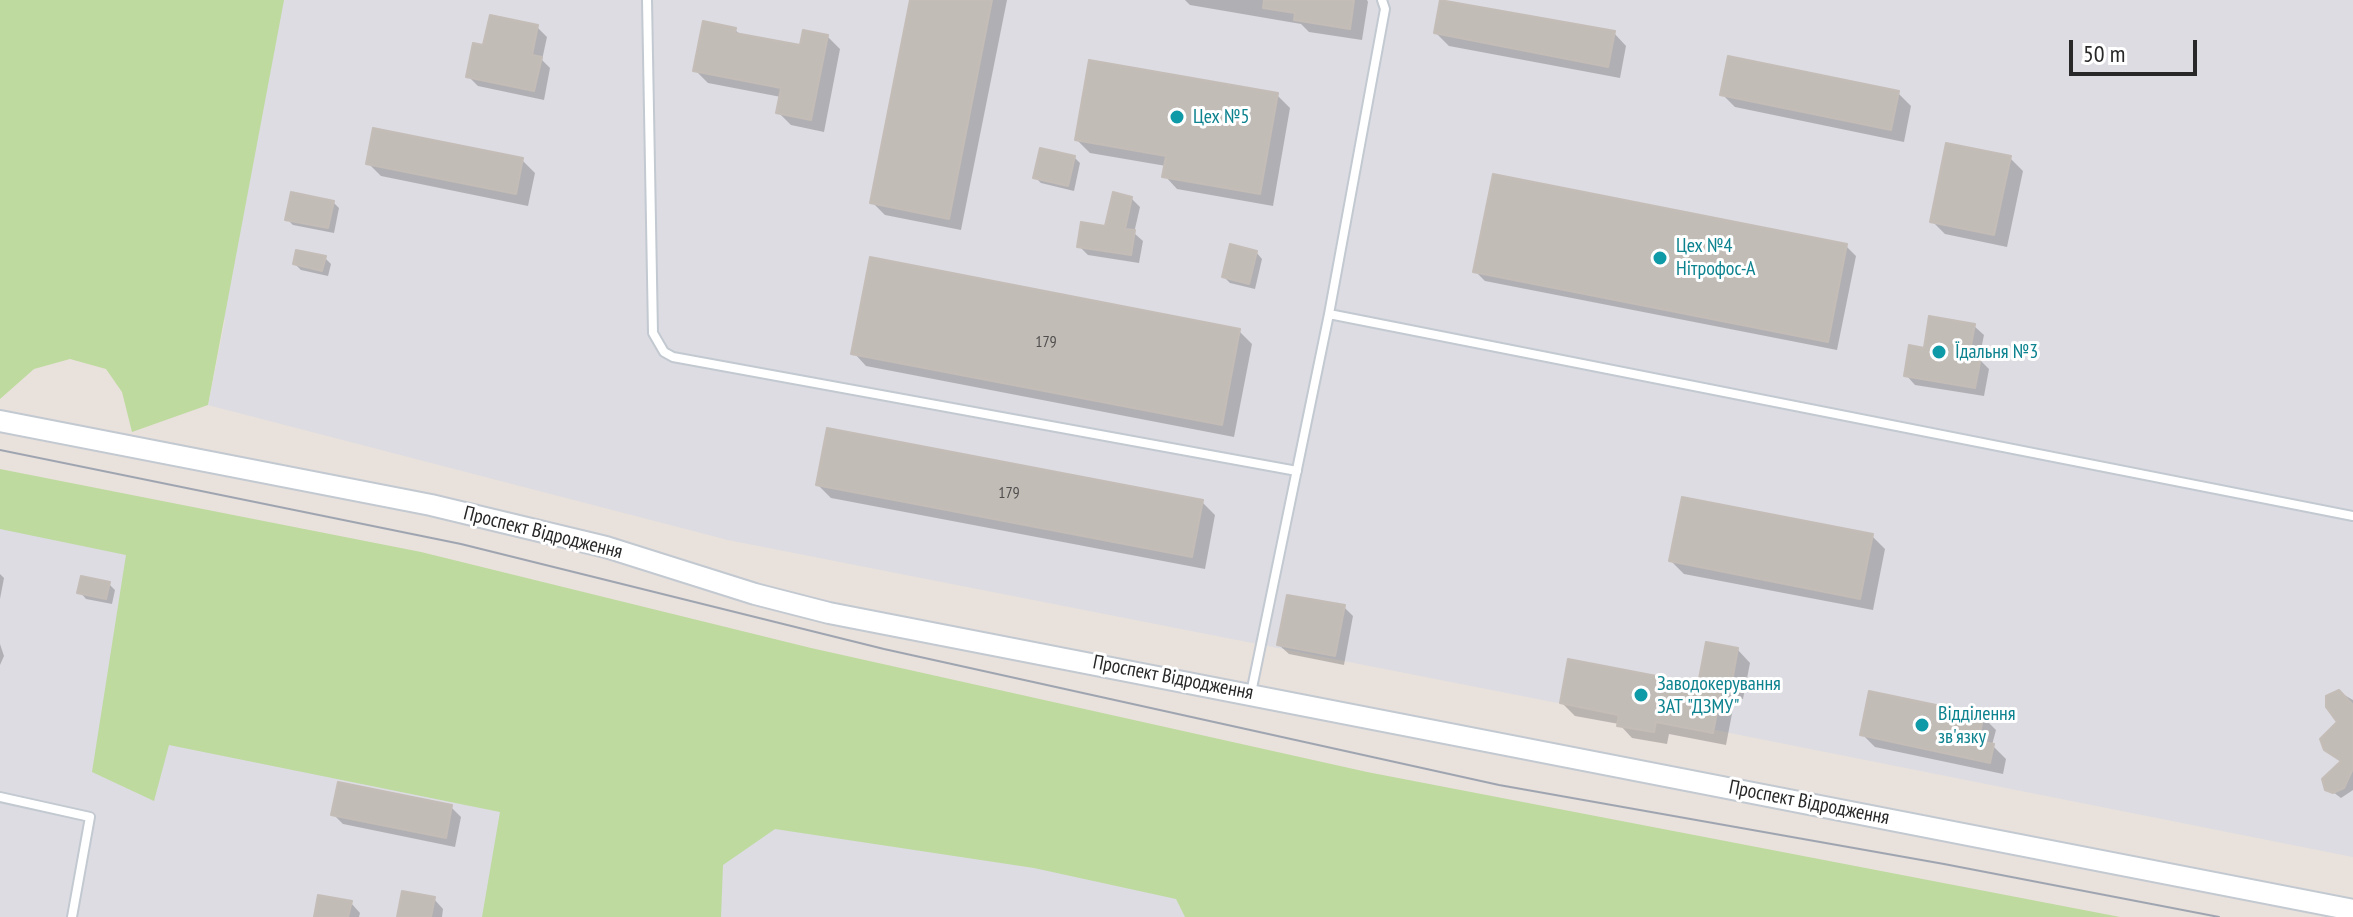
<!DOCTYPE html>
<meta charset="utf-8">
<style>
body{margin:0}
#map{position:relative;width:2353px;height:917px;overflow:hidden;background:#e9e1dc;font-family:"PT Sans Narrow",sans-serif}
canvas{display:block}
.scale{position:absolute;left:2069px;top:40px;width:128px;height:36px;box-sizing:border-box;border:4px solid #282828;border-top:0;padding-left:10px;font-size:24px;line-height:28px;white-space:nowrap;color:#282828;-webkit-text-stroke:6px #fff;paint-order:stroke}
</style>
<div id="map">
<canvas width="2353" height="917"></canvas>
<div class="scale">50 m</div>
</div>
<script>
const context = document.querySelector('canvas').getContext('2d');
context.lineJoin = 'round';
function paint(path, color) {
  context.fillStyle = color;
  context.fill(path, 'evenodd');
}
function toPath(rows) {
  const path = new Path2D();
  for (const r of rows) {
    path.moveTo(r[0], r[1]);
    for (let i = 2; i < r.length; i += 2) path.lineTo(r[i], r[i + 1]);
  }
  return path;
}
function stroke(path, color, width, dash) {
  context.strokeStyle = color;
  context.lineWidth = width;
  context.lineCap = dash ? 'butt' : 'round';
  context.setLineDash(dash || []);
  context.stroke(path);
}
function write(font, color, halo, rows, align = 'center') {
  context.font = font + ' "PT Sans Narrow",sans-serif';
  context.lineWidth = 6;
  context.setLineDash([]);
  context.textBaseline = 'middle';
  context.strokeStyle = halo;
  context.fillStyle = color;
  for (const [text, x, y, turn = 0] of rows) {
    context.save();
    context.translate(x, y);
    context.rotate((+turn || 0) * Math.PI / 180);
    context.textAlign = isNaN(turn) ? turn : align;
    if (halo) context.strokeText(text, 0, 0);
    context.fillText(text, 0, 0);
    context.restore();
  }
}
paint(toPath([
 [0,0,2353,0,2353,857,1715,730,1713,733,1657,722,1654,732,1617,726,1619,715,728,540,208,405,225,320,0,276],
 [0,523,125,547,1350,917,0,917]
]), '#dcdce2');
paint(toPath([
 [0,0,284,0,208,405,132,432,122,392,106,369,70,359,34,369,0,399],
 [0,469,421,552,811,648,1367,772,2120,917,1185,917,1176,899,1034,868,775,829,723,865,721,917,482,917,500,812,169,745,154,801,92,772,126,555,0,529]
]), '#beda9e');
paint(toPath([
 [912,0,1007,0,961,230,885,215,872,202],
 [1185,0,1367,0,1368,2,1362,40,1309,32,1301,24,1190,5],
 [537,27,547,37,542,60,550,68,544,100,478,86,468,76,485,47],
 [735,30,742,36,802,47,827,36,840,49,824,132,791,125,778,112,781,97,708,83,695,70],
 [1436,33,1614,33,1626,46,1620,78,1449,46],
 [1898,93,1911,106,1904,142,1735,107,1722,94],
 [1277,95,1290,108,1273,206,1177,189,1165,176,1166,166,1090,153,1077,140],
 [1074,157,1080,163,1074,191,1041,183,1035,177],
 [2010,158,2023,171,2007,247,1945,234,1932,221],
 [522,160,535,173,528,206,381,176,368,163],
 [1131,198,1140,207,1134,233,1143,241,1139,263,1088,255,1079,246,1107,228],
 [333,202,339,208,334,233,293,225,287,219],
 [1846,246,1856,256,1837,350,1485,281,1475,271],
 [1256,252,1262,259,1255,289,1230,283,1224,277],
 [325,258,331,264,328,276,301,270,295,264],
 [1974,326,1984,335,1979,359,1989,369,1984,396,1915,385,1906,375,1925,350],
 [1239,331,1252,344,1234,437,866,366,854,353],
 [818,485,1202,502,1215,515,1205,569,831,498],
 [1872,536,1885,549,1873,610,1684,574,1671,561],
 [0,574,4,578,0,599],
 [109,584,115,590,112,604,86,599,80,592],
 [1344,607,1353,616,1344,665,1289,654,1279,645],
 [0,644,4,656,0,665],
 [1738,650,1750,663,1743,699,1735,698,1726,745,1669,734,1667,744,1632,738,1619,724,1575,716,1562,703,1700,686],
 [2339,692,2353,700,2353,790,2341,798,2325,786,2343,762,2322,743,2326,733,2340,723],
 [1983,717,1996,730,1992,745,2006,759,2003,774,1875,747,1862,734],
 [451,807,461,817,455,847,343,824,334,815],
 [434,899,443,909,442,917,399,917],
 [351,903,360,913,359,917,316,917]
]), '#0003');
const building = toPath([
 [910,0,992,0,949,219,870,203,910,0],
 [1264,0,1354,0,1350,29,1294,20,1295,13,1263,8,1264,0],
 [1440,0,1615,31,1608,67,1434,33,1440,0],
 [490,15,538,25,532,55,542,57,534,91,466,77,473,43,483,45,490,15],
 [703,21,736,28,735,33,800,45,803,30,828,35,811,120,776,113,781,88,693,71,703,21],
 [1728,56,1899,91,1891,130,1720,95,1728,56],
 [1089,60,1278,93,1260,194,1162,177,1166,156,1075,140,1089,60],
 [373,128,523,158,516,194,366,164,373,128],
 [1946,143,2011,156,1994,235,1930,222,1946,143],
 [1040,148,1075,156,1068,186,1033,178,1040,148],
 [1493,174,1847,244,1828,342,1473,272,1493,174],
 [291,192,334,201,328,228,285,220,291,192],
 [1113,192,1132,197,1125,229,1135,230,1131,255,1077,247,1081,222,1105,226,1113,192],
 [1230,244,1257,251,1249,284,1222,277,1230,244],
 [296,250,326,256,322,271,293,264,296,250],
 [870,257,1240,329,1222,425,851,354,870,257],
 [1929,316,1975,324,1969,356,1981,357,1975,388,1904,376,1909,345,1924,348,1929,316],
 [827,428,1203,500,1192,557,816,485,827,428],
 [1682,497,1873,534,1860,599,1669,561,1682,497],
 [81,576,110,582,106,599,77,593,81,576],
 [1287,595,1345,605,1335,656,1277,645,1287,595],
 [1706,642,1738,648,1731,687,1722,686,1713,733,1656,722,1654,732,1617,726,1619,715,1560,703,1568,659,1698,684,1706,642],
 [2339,690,2353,705,2353,769,2344,788,2333,793,2325,790,2322,779,2341,761,2324,750,2320,739,2337,722,2326,707,2326,696,2339,690],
 [1869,691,1984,715,1978,741,1994,744,1990,763,1860,735,1869,691],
 [338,782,452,805,446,838,331,815,338,782],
 [402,891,435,897,431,917,397,917,402,891],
 [318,895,352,901,348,917,314,917,318,895]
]);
paint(building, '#c2bcb7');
stroke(building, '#c4bcb6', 2);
const service = toPath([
 [647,0,653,333,664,352,673,357,1297,471],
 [1329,314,2353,516],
 [1251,693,1329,314,1385,9,1382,0],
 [0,797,90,817,72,917]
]);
const tertiary = toPath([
 [0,421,431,505,606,547,755,594,829,613,2353,910]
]);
stroke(service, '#c3c9d1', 12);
stroke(tertiary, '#c3c9d1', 24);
stroke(service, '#fff', 8);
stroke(tertiary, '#fff', 20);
stroke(toPath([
 [0,450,461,544,884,649,1499,785,1944,864,2219,917]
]), '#9fa5b0', 2);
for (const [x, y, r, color] of [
 [1177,117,8,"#0f9aa8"],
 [1660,258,8,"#0f9aa8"],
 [1939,352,8,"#0f9aa8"],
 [1641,695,8,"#0f9aa8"],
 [1922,725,8,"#0f9aa8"]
]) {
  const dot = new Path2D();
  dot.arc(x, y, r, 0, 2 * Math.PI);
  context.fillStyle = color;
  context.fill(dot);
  stroke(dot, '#fff', 3);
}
write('16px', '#4e4d4c', null, [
 ["179",1046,342],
 ["179",1009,493]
]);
write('20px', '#0d838f', '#fff', [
 ["Цех №5",1193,117],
 ["Цех №4",1676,246],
 ["Нітрофос-А",1676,269],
 ["Їдальня №3",1955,352],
 ["Заводокерування",1657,684],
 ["ЗАТ \"ДЗМУ\"",1657,707],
 ["Відділення",1938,714],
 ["зв'язку",1938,737]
], 'left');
write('20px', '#282828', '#fff', [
 ["Проспект Відродження",543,533,14],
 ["Проспект Відродження",1173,678,11],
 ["Проспект Відродження",1809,803,11]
]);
</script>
